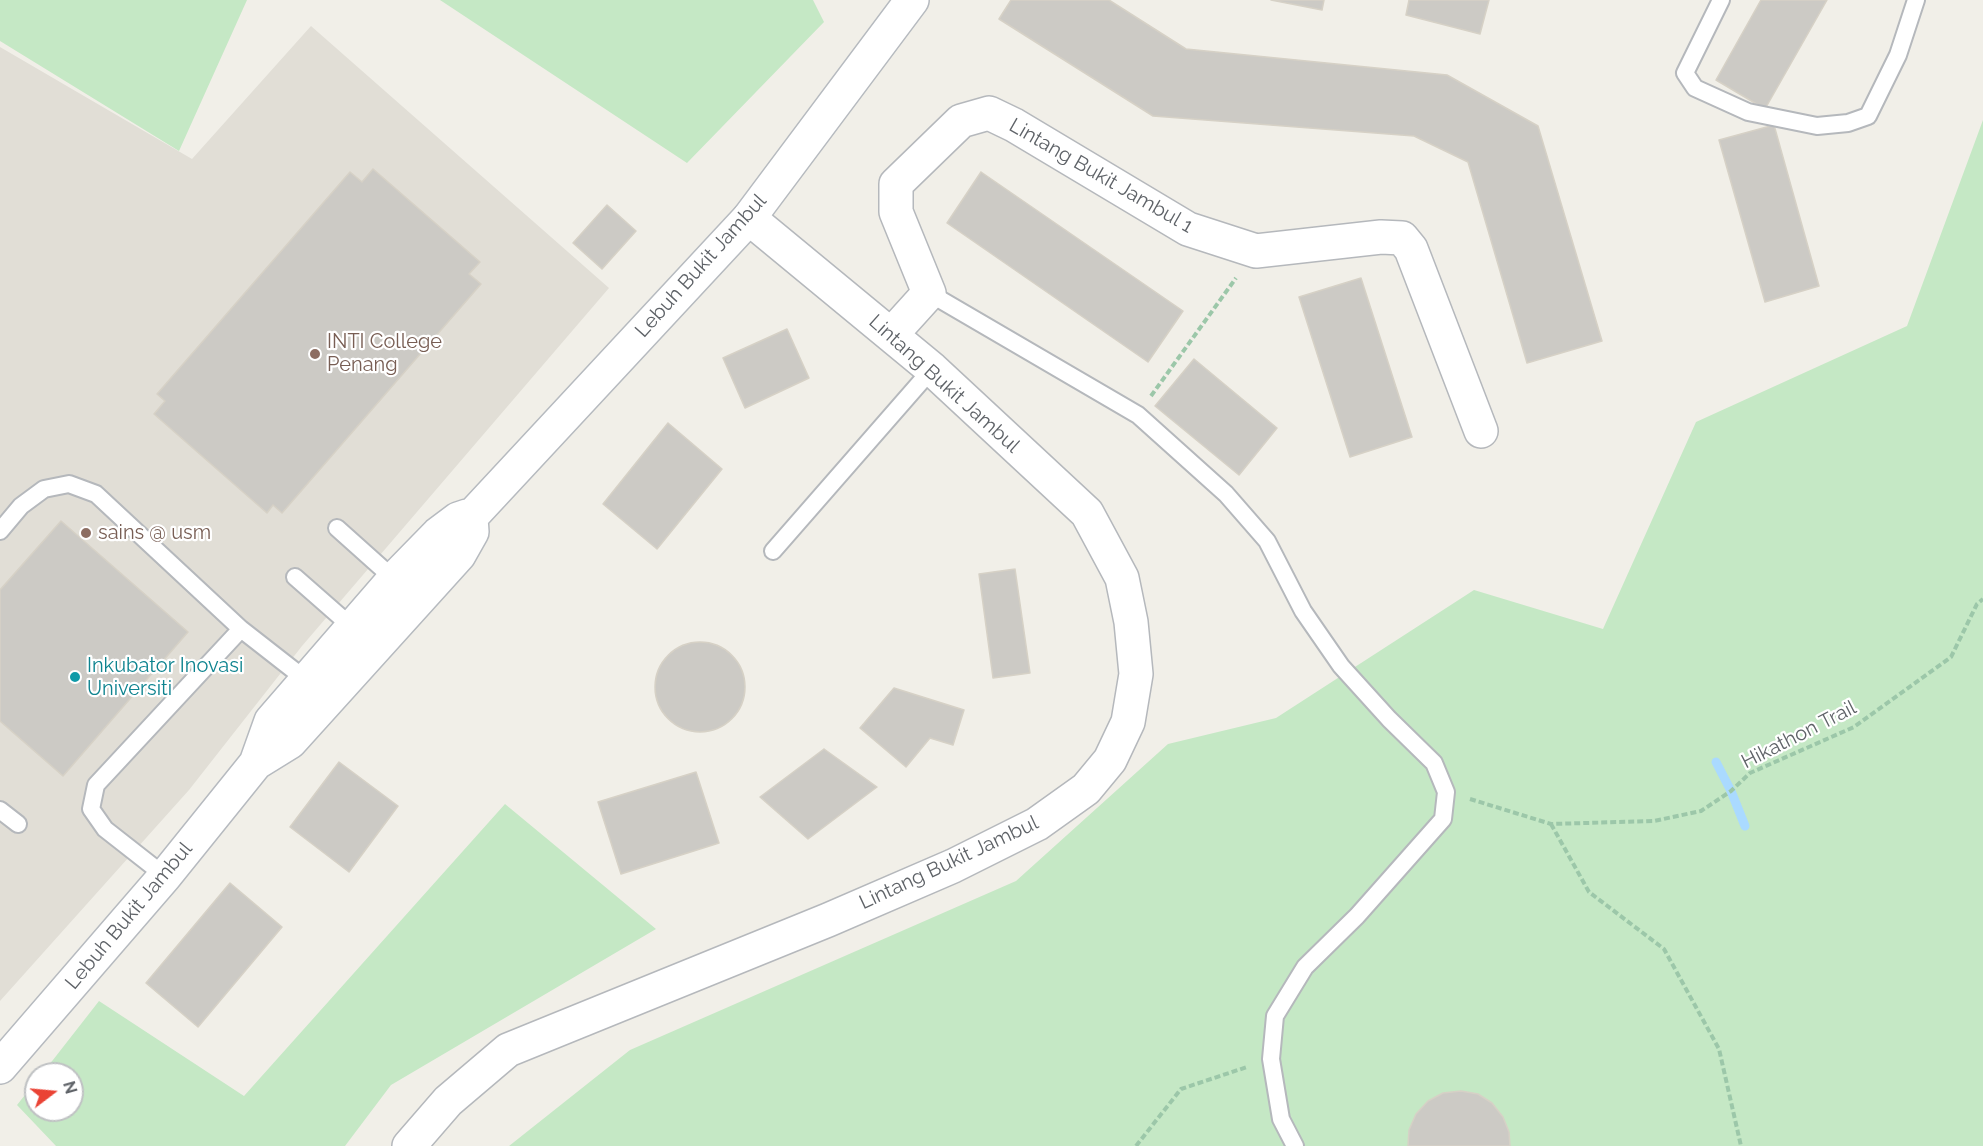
<!DOCTYPE html>
<style>
body{margin:0}
#map{position:relative;width:1983px;height:1146px;overflow:hidden;background:#f1efe8;font-family:Raleway,sans-serif}
canvas{display:block}
.north{position:absolute;left:24px;top:1062px;width:60px;height:60px;box-sizing:border-box;background:#fff;border:2px solid #bfc1c3;border-radius:50%;rotate:74deg;font-size:16px;font-weight:700;line-height:24px;text-align:center;color:#5f6368}
.north::after{content:'';display:block;margin:auto;width:21px;height:27px;background:#ea4335;clip-path:polygon(50% 0,100% 100%,50% 72%,0 100%)}
</style>
<div id="map">
<canvas width="1983" height="1146"></canvas>
<div class="north">N</div>
</div>
<script>
const context = document.querySelector('canvas').getContext('2d');
context.lineJoin = 'round';
function paint(path, color) {
  context.fillStyle = color;
  context.fill(path, 'evenodd');
}
function toPath(rows) {
  const path = new Path2D();
  for (const r of rows) {
    if (r.length === 3) {
      path.moveTo(r[0] + r[2], r[1]);
      path.arc(r[0], r[1], r[2], 0, 2 * Math.PI);
      continue;
    }
    path.moveTo(r[0], r[1]);
    for (let i = 2; i < r.length; i += 2) path.lineTo(r[i], r[i + 1]);
  }
  return path;
}
function stroke(path, color, width, dash) {
  context.strokeStyle = color;
  context.lineWidth = width;
  context.lineCap = dash ? 'butt' : 'round';
  context.setLineDash(dash || []);
  context.stroke(path);
}
function write(font, color, halo, rows, align = 'center') {
  context.font = font + ' Raleway,sans-serif';
  context.lineWidth = 4.5;
  context.setLineDash([]);
  context.textBaseline = 'middle';
  context.strokeStyle = halo;
  context.fillStyle = color;
  for (const [text, x, y, turn = 0] of rows) {
    context.save();
    context.translate(x, y);
    context.rotate((+turn || 0) * Math.PI / 180);
    context.textAlign = isNaN(turn) ? turn : align;
    if (halo) context.strokeText(text, 0, 0);
    context.fillText(text, 0, 0);
    context.restore();
  }
}
paint(toPath([
 [311,26,609,288,302,646,189,790,0,1001,0,47,192,159]
]), '#e1ded6');
paint(toPath([
 [0,0,247,0,179,151,0,41],
 [440,0,813,0,824,22,687,163],
 [1983,120,1983,1146,509,1146,630,1050,1016,881,1168,744,1276,718,1474,590,1603,629,1696,422,1907,326],
 [505,804,656,929,391,1085,345,1146,56,1146,17,1105,36,1081,36,1110,72,1110,72,1074,42,1074,99,1001,244,1096]
]), '#c5e8c5');
stroke(toPath([
 [1716,762,1731,791,1745,826]
]), '#aadaff', 9);
const building = toPath([
 [1011,0,1109,0,1186,49,1447,75,1538,126,1602,341,1527,363,1468,162,1414,136,1153,116,999,19,1011,0],
 [1271,0,1324,0,1322,10,1271,0],
 [1409,0,1489,0,1480,34,1406,15,1409,0],
 [1761,0,1827,0,1765,109,1716,80,1761,0],
 [1774,125,1819,286,1765,302,1719,140,1774,125],
 [373,169,480,262,469,274,481,284,282,513,273,505,267,513,154,414,165,401,157,394,350,172,362,182,373,169],
 [981,172,1183,311,1148,362,947,223,981,172],
 [607,205,636,231,602,269,573,243,607,205],
 [1361,278,1412,437,1350,457,1299,297,1361,278],
 [787,329,809,378,745,408,723,358,787,329],
 [1194,359,1277,428,1239,475,1155,406,1194,359],
 [668,423,722,469,657,549,603,504,668,423],
 [61,521,188,632,63,776,0,721,0,590,61,521],
 [1015,569,1030,673,993,678,979,574,1015,569],
 [700,687,45],
 [894,688,964,710,953,745,930,738,906,767,860,728,894,688],
 [824,749,877,787,808,839,760,797,824,749],
 [339,762,398,806,349,872,290,827,339,762],
 [696,772,719,843,621,874,598,802,696,772],
 [230,883,282,927,198,1027,146,983,230,883],
 [1461,1091,1478,1094,1492,1103,1503,1117,1509,1132,1510,1146,1408,1146,1409,1130,1416,1114,1428,1101,1443,1093,1461,1091]
]);
paint(building, '#cccac5');
stroke(building, '#d6d1c6', 1.5);
const lane = toPath([
 [1721,0,1685,73,1695,88,1748,112,1817,126,1848,123,1868,116,1898,55,1916,0],
 [929,293,1138,415,1226,494,1267,541,1303,611,1341,666,1389,719,1434,763,1446,792,1443,819,1357,916,1305,967,1275,1016,1271,1059,1281,1119,1295,1146],
 [337,528,394,579],
 [0,531,21,506,44,489,69,484,96,494,241,629,305,679],
 [773,551,932,369],
 [295,577,352,627],
 [0,810,18,824],
 [165,876,105,829,91,809,96,785,241,629]
]);
const street = toPath([
 [891,335,929,293,896,212,896,184,961,121,989,113,1014,125,1188,229,1256,251,1381,237,1402,238,1411,249,1481,431],
 [409,1146,448,1101,508,1050,828,920,953,866,1037,824,1086,789,1110,760,1128,722,1136,674,1131,622,1122,578,1087,513,932,369,749,218]
]);
const secondary = toPath([
 [256,763,271,721,394,579,438,534,458,519,467,516,471,517,749,218,912,0],
 [0,1067,165,876,256,763,290,742,459,555,472,532,471,517]
]);
stroke(lane, '#b5b8bc', 20);
stroke(street, '#b5b8bc', 36);
stroke(secondary, '#b6babf', 36);
stroke(toPath([
 [1151,396,1236,278],
 [1470,799,1551,824,1654,821,1701,811,1731,791,1750,773,1854,727,1951,657,1977,604,1983,599],
 [1551,824,1589,892,1664,949,1719,1049,1741,1146],
 [1136,1146,1181,1089,1247,1067]
]), '#9cc7a9', 4, [6, 3]);
stroke(lane, '#fff', 16);
stroke(street, '#fff', 33);
stroke(secondary, '#fff', 33);
for (const [x, y, r, color] of [
 [315,354,6,"#8d6e63"],
 [86,533,6,"#8d6e63"],
 [75,677,6,"#0f9aa8"]
]) {
  const dot = new Path2D();
  dot.arc(x, y, r, 0, 2 * Math.PI);
  context.fillStyle = color;
  context.fill(dot);
  stroke(dot, '#fff', 2);
}
write('20px', '#5f6368', '#fff', [
 ["Lintang Bukit Jambul 1",1101,176,30],
 ["Lebuh Bukit Jambul",701,266,-48],
 ["Lintang Bukit Jambul",944,384,42],
 ["Hikathon Trail",1799,735,-27],
 ["Lintang Bukit Jambul",949,863,-25],
 ["Lebuh Bukit Jambul",129,916,-50]
]);
write('20px', '#785e54', '#fff', [
 ["INTI College",327,342],
 ["Penang",327,365],
 ["sains @ usm",98,533]
], 'left');
write('20px', '#0d838f', '#fff', [
 ["Inkubator Inovasi",87,666],
 ["Universiti",87,689]
], 'left');
</script>
